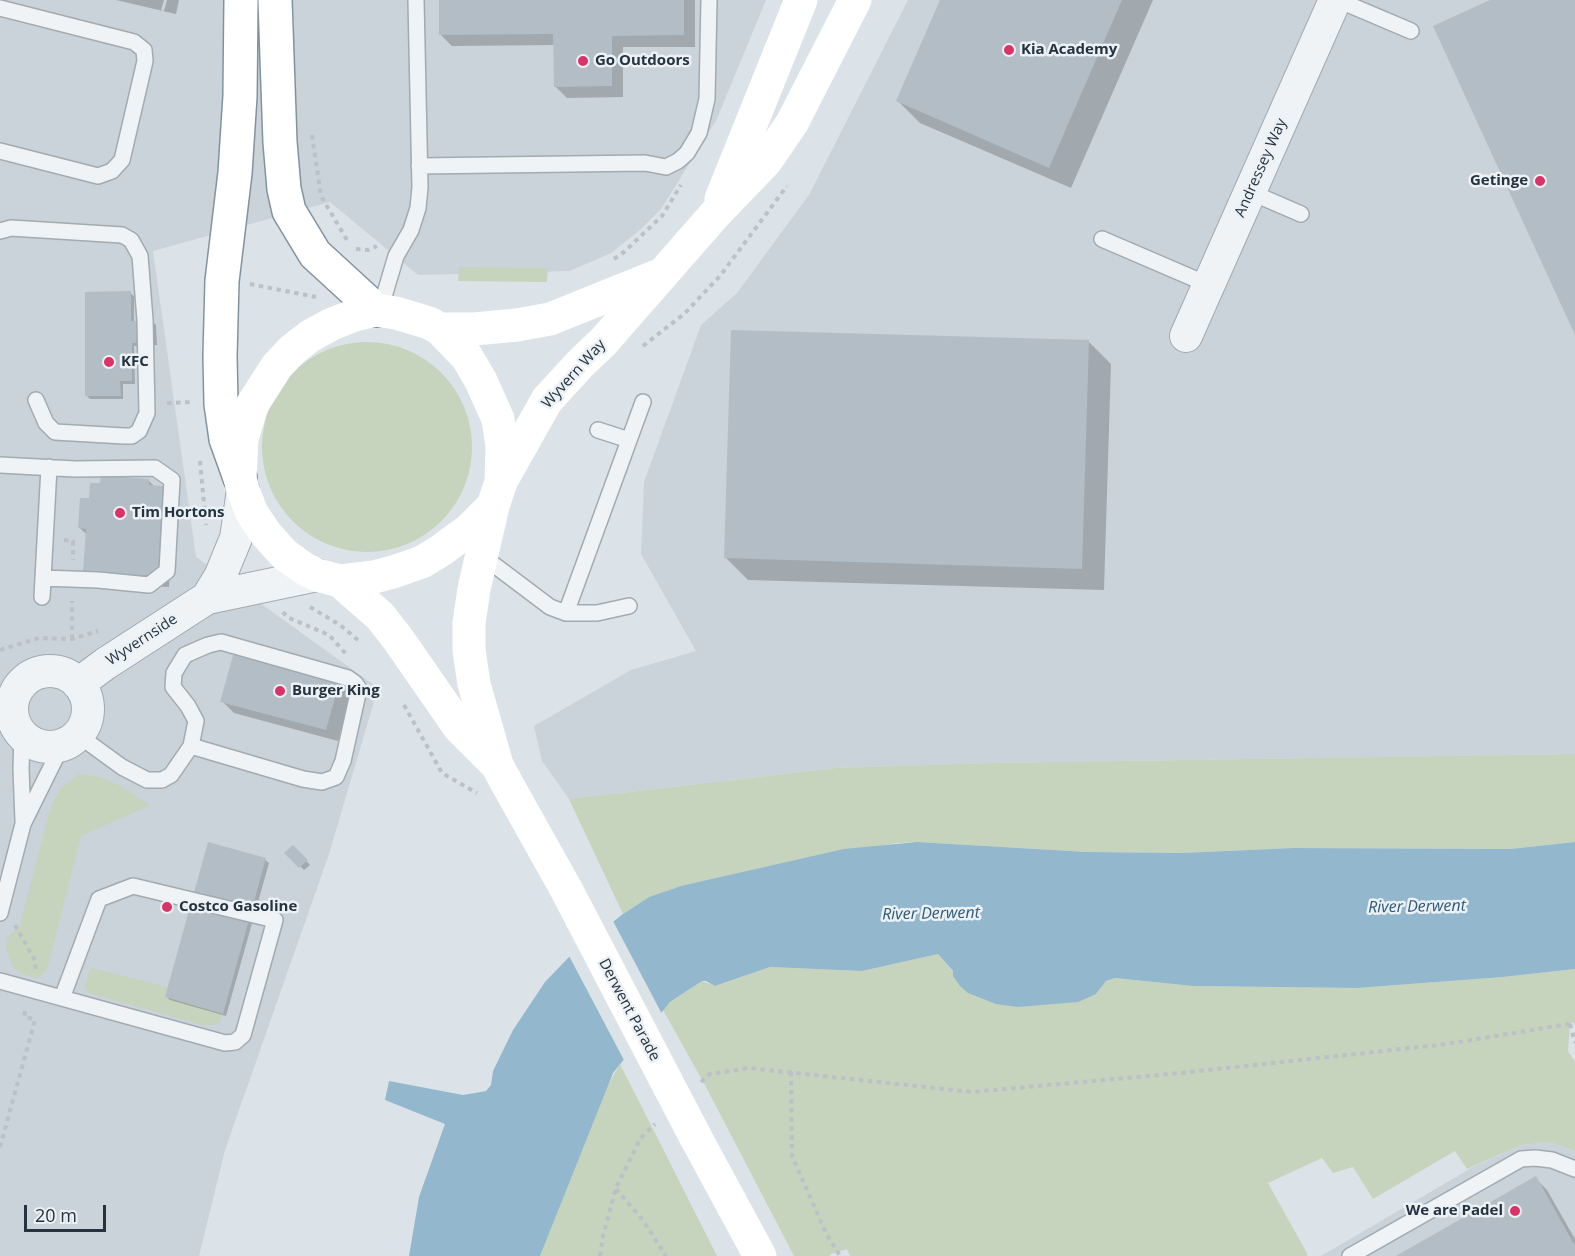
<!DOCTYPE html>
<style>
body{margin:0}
#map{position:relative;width:1575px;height:1256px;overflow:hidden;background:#dce3e8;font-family:"Open Sans",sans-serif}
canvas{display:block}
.scale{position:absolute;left:24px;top:1205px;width:82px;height:27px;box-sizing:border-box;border:3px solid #253340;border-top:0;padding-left:8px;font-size:18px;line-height:21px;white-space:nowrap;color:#253340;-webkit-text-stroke:4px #ecf1f5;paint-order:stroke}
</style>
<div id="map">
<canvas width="1575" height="1256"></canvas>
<div class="scale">20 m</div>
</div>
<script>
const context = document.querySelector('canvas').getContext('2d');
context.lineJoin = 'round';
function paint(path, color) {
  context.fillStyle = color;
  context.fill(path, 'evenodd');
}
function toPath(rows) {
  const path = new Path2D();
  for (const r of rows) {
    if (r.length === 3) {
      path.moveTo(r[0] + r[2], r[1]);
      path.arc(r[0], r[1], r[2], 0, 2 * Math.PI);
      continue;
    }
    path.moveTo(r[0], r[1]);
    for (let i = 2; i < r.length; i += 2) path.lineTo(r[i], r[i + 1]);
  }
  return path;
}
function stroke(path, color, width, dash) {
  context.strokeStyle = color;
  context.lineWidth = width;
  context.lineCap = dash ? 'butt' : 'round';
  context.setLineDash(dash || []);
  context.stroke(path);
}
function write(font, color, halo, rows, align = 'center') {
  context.font = font + ' "Open Sans",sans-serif';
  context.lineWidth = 5;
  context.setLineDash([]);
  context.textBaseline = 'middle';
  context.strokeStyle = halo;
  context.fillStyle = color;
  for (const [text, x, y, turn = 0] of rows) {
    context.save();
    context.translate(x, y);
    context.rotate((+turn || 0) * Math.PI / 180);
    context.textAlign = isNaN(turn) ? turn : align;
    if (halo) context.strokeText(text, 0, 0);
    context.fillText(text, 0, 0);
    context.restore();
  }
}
paint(toPath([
 [0,0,766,0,716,121,661,209,641,229,611,253,570,271,418,275,330,202,153,251,196,557,378,688,329,854,225,1150,199,1256,0,1256],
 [908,0,1575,0,1575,754,991,763,836,768,569,799,542,761,534,726,631,670,696,651,641,554,644,482,701,325,737,293,809,195],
 [1550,1142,1575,1151,1575,1256,1321,1256,1473,1167,1521,1145]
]), '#cad2da');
paint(toPath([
 [459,267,548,268,547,282,458,281],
 [367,447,105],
 [1575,754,1575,842,1510,849,1293,848,1182,853,1087,852,917,842,896,843,681,886,649,897,623,914,569,799,836,768,991,763],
 [79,774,100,777,120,786,150,805,81,836,48,965,46,971,38,978,23,974,13,968,6,948,8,936,19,928,51,807,60,789],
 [938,954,954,973,1096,994,1106,981,1115,978,1193,986,1357,988,1503,977,1575,969,1575,1022,1570,1024,1568,1051,1575,1062,1575,1151,1550,1142,1521,1145,1467,1169,1455,1151,1373,1199,1353,1167,1333,1173,1322,1158,1268,1183,1308,1255,1306,1256,850,1256,847,1249,831,1254,830,1256,794,1256,706,1087,663,1010,670,1002,702,981,716,986,770,967,862,971],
 [92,968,219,1000,222,1007,220,1023,205,1026,89,993,85,987,89,972],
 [620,1064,658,1139,717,1256,540,1256,605,1090]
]), '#c6d3bd');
paint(toPath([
 [917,842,1087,852,1182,853,1293,848,1510,849,1575,842,1575,969,1503,977,1357,988,1193,986,1115,978,1106,981,1096,994,1078,1002,1018,1007,996,1004,968,993,960,986,953,976,953,971,938,954,862,971,770,967,715,986,706,981,702,981,670,1002,613,1073,540,1256,409,1256,419,1197,445,1124,385,1100,389,1081,463,1095,486,1091,491,1085,493,1071,513,1030,545,982,569,957,623,914,649,897,681,886,844,849]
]), '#93b7cc');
paint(toPath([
 [612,919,663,1016,625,1062,568,954]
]), '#dce3e8');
paint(toPath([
 [116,0,164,0,161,10,164,11,167,0,179,0,176,14],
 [440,0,695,0,695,47,623,47,623,97,567,98,555,86,555,45,452,46,440,34],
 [942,0,1153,0,1071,188,920,123,898,101],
 [130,293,134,296,134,322,153,322,156,325,157,345,134,346,135,384,123,384,123,399,90,399,87,396],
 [1089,342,1111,364,1104,590,748,580,726,558],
 [148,480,155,487,163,488,174,499,169,587,96,583,87,535,80,528,90,500],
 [339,681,351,693,338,741,234,713,222,701],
 [293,847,310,865,304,870,287,853],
 [265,860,269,863,226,1016,170,1000,167,997],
 [1535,1178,1547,1190,1575,1239,1575,1256,1399,1256]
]), '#0003');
paint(toPath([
 [439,0,684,0,684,35,612,36,612,86,554,87,553,34,439,35],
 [940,0,1122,0,1049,168,896,101],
 [1490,0,1575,0,1575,335,1433,26],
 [131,291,131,321,154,320,154,342,132,343,132,381,120,381,121,396,85,396,85,292],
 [731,330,1089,340,1082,569,724,558],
 [101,475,149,479,149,485,163,486,158,576,83,572,86,529,78,528,80,498,89,498,90,483,100,483],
 [234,652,340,680,326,730,220,702],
 [208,842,266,858,223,1014,165,997],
 [293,845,308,860,299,868,284,853],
 [1536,1176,1575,1246,1575,1256,1396,1256]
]), '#b3bdc5');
const lane = toPath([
 [1338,0,1411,31],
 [0,8,134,42,144,50,145,61,122,160,112,171,98,176,0,151],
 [419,166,645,163,666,167,678,161,687,153,699,133,707,99,709,0],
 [1250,192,1301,214],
 [0,231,11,228,122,235,131,240,140,256,145,320,147,413,139,431,132,436,124,436,55,432,46,423,36,400],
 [1102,239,1209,285],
 [380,310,396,256,411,230,418,208,420,187,416,0],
 [598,430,629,440],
 [0,465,75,469,155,468,172,480,167,571,149,585,98,580,43,578],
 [481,555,550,607,566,613,597,613,629,606],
 [42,597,49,467],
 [566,613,643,402],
 [22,735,21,769,23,821],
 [78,735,122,767,147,780,162,780,171,775,191,746,303,779,322,782,336,777,343,761,359,689,355,683,348,678,221,642,208,645,185,655,174,673,173,687,188,706,196,721,191,746],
 [0,913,23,824,62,745],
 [0,981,225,1043,235,1042,243,1035,275,920,133,886,99,899,62,998],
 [1350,1256,1521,1159,1535,1158,1552,1160,1575,1169]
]);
const street = toPath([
 [1186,336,1335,0],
 [207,598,220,577,236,538,243,490],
 [50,709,38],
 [78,684,105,664,207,598,317,575]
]);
const highway = toPath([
 [275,0,280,142,284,189,289,211,315,254,376,310],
 [240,478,226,439,221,404,220,356,222,281,235,173,240,96,241,0]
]);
stroke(lane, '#a1abb2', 18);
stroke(street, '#a1abb2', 34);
stroke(highway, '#8293a0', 36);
stroke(toPath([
 [312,135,321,196,347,240],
 [356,249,368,250,377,246],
 [614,259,624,252,662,216,681,185],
 [250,284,316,297],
 [643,346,684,314,720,276,787,186],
 [167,403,193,402],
 [200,461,206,525],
 [64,540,73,541,73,560],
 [310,607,340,625,358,640],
 [283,612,287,617,329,635,347,655],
 [72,639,72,601],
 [0,650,39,638,72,639,98,631],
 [404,705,442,773,477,793],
 [15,925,36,962,35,969],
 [1570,1024,1575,1043],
 [791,1072,792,1156,826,1233,840,1256],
 [701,1082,710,1074,749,1068,972,1092,1181,1073,1447,1044,1575,1023],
 [0,1147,35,1020,24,1016,26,1008],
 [616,1189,642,1219,666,1256],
 [600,1256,603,1236,616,1188,640,1139,655,1124]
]), '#bac1c7', 4, [4.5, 4.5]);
stroke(lane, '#eff3f6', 15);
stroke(street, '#eff3f6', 32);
stroke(toPath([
 [721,199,801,0],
 [376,310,396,313,429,323,440,329,467,357,481,381,498,419,502,446,501,482,493,506,470,529,440,551,422,562,393,572,374,577,340,581,317,575,305,569,285,555,266,534,252,513,243,490,240,478,242,439,252,405,277,366,292,350,310,336,332,324,355,315,376,310],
 [440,329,474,329,517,325,550,319,657,276],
 [503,478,547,400,580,364,604,341,716,213,766,161,792,123,855,0],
 [493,506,474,589,469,623,469,650,474,684,497,765,505,780],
 [340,581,380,616,398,639,459,727,496,764],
 [695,1136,760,1256]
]), '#fff', 33);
stroke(highway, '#fff', 33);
stroke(toPath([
 [505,780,566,889,695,1136]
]), '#fff', 33);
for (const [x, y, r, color] of [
 [1009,50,6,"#da3467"],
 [583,61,6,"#da3467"],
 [1540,181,6,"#da3467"],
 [109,362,6,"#da3467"],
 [120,513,6,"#da3467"],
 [280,691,6,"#da3467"],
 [167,907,6,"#da3467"],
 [1515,1211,6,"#da3467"]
]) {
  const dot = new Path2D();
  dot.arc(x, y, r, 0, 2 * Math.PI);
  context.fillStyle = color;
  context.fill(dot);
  stroke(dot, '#ecf1f5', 2);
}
write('bold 15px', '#253340', '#ecf1f5', [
 ["Kia Academy",1021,50],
 ["Go Outdoors",595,61],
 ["Getinge",1528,181,"right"],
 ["KFC",121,362],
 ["Tim Hortons",132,513],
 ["Burger King",292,691],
 ["Costco Gasoline",179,907],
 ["We are Padel",1503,1211,"right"]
], 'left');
write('15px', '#253340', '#ecf1f5', [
 ["Andressey Way",1261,168,-66],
 ["Wyvern Way",574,374,-48],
 ["Wyvernside",142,640,-33],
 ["Derwent Parade",629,1010,62]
]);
write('italic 16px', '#2b5977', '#ecf1f5', [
 ["River Derwent",1417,907,-1],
 ["River Derwent",931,914,-1]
]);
</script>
